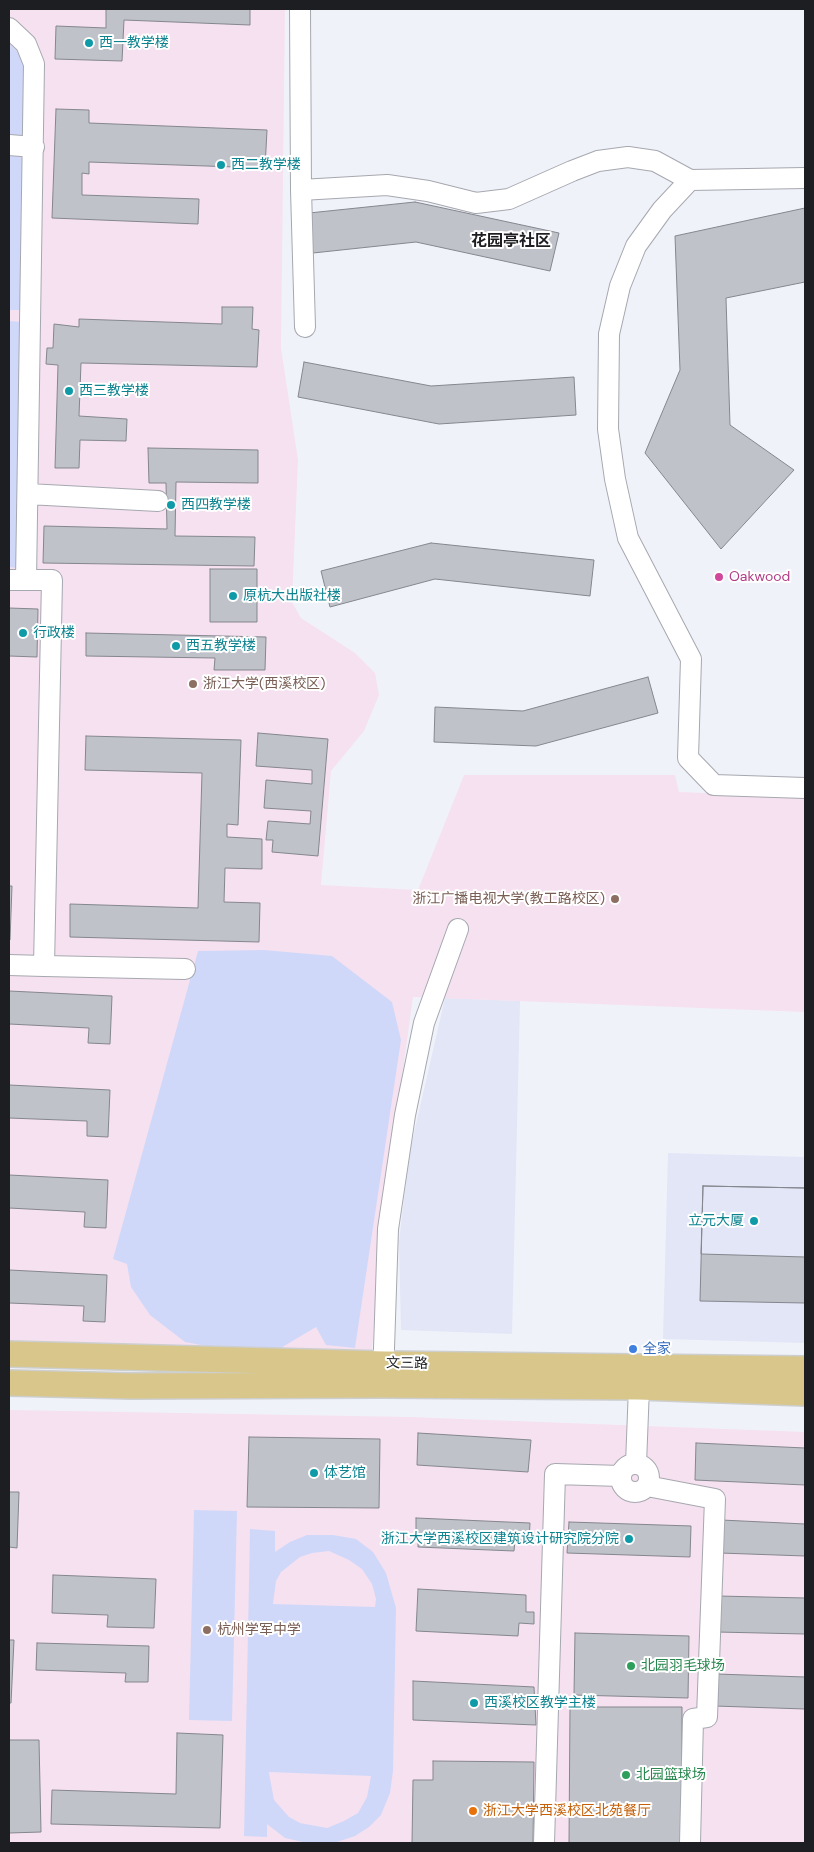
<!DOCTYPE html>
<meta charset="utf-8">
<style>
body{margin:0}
#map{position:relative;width:814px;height:1852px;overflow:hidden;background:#f0f2fa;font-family:"DM Sans",sans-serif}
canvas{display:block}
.frame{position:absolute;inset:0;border:10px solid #1d1e21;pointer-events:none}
</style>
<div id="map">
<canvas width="814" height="1852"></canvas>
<div class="frame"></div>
</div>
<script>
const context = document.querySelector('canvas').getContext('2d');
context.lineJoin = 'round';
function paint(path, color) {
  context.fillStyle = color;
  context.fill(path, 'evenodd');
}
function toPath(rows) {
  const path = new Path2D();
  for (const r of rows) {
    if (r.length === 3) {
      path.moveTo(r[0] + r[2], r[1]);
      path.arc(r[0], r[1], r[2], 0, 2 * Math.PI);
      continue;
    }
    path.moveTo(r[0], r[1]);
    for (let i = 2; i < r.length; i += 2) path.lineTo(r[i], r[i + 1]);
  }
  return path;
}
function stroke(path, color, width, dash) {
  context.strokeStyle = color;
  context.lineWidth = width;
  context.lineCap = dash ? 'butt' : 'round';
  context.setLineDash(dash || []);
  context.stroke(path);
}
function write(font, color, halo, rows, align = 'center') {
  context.font = font + ' "DM Sans","Noto Sans SC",sans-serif';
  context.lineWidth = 4;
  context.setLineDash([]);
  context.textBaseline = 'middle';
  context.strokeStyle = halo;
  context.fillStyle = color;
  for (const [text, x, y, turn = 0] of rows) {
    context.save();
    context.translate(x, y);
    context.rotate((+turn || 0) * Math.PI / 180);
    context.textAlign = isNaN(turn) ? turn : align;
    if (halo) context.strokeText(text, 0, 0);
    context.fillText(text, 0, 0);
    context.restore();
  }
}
paint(toPath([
 [445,998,520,1001,512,1334,401,1330,399,1242,409,1155],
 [668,1153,805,1157,805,1343,663,1339]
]), '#e2e6f6');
paint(toPath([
 [9,9,285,9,281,348,298,460,292,602,301,618,355,653,375,673,379,695,364,731,331,771,321,885,418,890,464,775,675,775,679,792,805,797,805,1012,413,997,382,1222,371,1363,9,1349],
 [9,1410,409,1417,805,1432,805,1843,9,1843]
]), '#f6e1f0');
paint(toPath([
 [9,43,18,52,26,64,27,136,9,136],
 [9,153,26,153,21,310,9,310],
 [9,321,22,322,17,568,9,567],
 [264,950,332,956,392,1002,401,1040,355,1348,326,1345,316,1327,279,1349,227,1350,185,1342,150,1315,131,1287,127,1264,113,1259,198,951],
 [194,1510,237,1511,232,1721,189,1720],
 [250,1529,275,1531,275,1552,290,1542,307,1535,333,1535,356,1539,373,1552,386,1573,396,1608,393,1771,390,1793,381,1815,369,1827,355,1836,334,1843,303,1842,285,1838,267,1824,267,1837,244,1836],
 [329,1551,349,1560,362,1569,372,1584,376,1599,375,1607,273,1604,276,1581,281,1572,300,1557,312,1553],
 [269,1773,269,1772,371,1776,367,1797,358,1813,344,1821,327,1828,300,1823,289,1817,274,1800]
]), '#d0d8f9');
const building = toPath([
 [106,9,250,9,250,25,124,20,122,61,55,59,56,26,106,28,106,9],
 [56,109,89,110,89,123,267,130,265,168,89,162,89,174,82,173,82,195,199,199,198,224,52,218,56,109],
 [415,202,559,233,550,271,416,242,313,253,309,213,415,202],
 [805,208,805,282,726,298,730,425,794,470,721,549,645,453,680,370,675,236,805,208],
 [222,307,253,307,252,329,259,330,257,367,81,363,79,416,127,419,126,441,80,440,79,468,55,468,58,365,46,364,47,348,53,348,54,324,79,327,79,319,222,324,222,307],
 [304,362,431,386,574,377,576,415,439,424,298,397,304,362],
 [148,448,258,450,258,483,176,482,175,536,255,537,254,566,43,563,44,526,167,529,166,483,149,483,148,448],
 [431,543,594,560,590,596,435,579,330,607,321,571,431,543],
 [210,569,257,569,257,622,210,622,210,569],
 [9,608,38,609,37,657,9,656,9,608],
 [86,633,266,637,265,670,214,670,215,658,86,656,86,633],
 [648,677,658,713,536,746,434,742,435,707,523,711,648,677],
 [258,733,328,739,318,856,272,852,273,840,266,840,268,821,310,824,311,811,264,808,266,780,312,784,312,770,256,766,258,733],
 [86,736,241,740,238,825,227,824,227,837,262,839,262,869,225,868,224,902,260,903,259,942,70,937,70,904,198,908,202,773,85,770,86,736],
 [9,886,12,886,10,940,9,940,9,886],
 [9,991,112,996,110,1044,88,1043,89,1028,9,1024,9,991],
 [9,1085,110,1090,108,1137,87,1136,87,1121,9,1118,9,1085],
 [9,1175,108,1180,106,1228,84,1227,85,1212,9,1208,9,1175],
 [703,1186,805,1188,805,1303,700,1301,703,1186],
 [703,1186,805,1188,805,1257,701,1254,703,1186],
 [9,1270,107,1275,105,1322,83,1321,84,1306,9,1303,9,1270],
 [418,1433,531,1440,528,1472,417,1465,418,1433],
 [249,1437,380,1439,379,1508,247,1507,249,1437],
 [696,1443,805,1448,805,1485,695,1480,696,1443],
 [9,1492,19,1492,17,1548,9,1547,9,1492],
 [416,1518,530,1523,529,1541,515,1540,514,1551,418,1547,418,1532,416,1532,416,1518],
 [721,1520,805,1524,805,1556,720,1553,721,1520],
 [569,1522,691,1526,690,1557,567,1553,569,1522],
 [53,1575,156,1579,154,1628,107,1627,108,1615,52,1613,53,1575],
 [418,1589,526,1595,526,1612,534,1612,534,1624,519,1623,518,1636,416,1631,418,1589],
 [718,1596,805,1598,805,1634,717,1632,718,1596],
 [575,1633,689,1636,688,1698,574,1695,575,1633],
 [9,1640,14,1640,11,1703,9,1703,9,1640],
 [37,1643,149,1646,148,1682,125,1682,126,1673,36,1670,37,1643],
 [716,1674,805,1677,805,1709,715,1706,716,1674],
 [413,1681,534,1687,536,1725,413,1720,413,1681],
 [570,1707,682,1707,682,1843,569,1843,570,1707],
 [177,1733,223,1735,220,1828,51,1824,52,1790,176,1794,177,1733],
 [9,1740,39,1740,41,1832,9,1833,9,1740],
 [433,1761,534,1762,533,1843,412,1843,413,1780,433,1780,433,1761]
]);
paint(building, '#c0c2ca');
stroke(building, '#85878e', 1);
const minor = toPath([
 [300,9,301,190,305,327],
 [9,28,26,44,34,64,26,580,9,580],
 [9,145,34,147],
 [690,180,662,210,636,246,620,286,609,334,608,429,615,479,628,538,691,659,688,758,714,785,805,788],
 [301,190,387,185,428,191,476,203,509,199,572,171,598,161,628,157,655,161,690,180,805,178],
 [28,494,158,501],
 [9,965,44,966,52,580,26,580],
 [44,966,185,969],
 [383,1378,388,1229,405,1115,424,1023,458,929],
 [635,1478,14],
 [636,1464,639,1387],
 [647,1486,715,1499,707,1717,693,1719,690,1843],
 [544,1843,555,1474,621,1476]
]);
const major = toPath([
 [9,1354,384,1364,805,1369],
 [9,1383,131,1386,383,1385,639,1387,805,1393]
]);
stroke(minor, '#a6a8af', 22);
stroke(major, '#cdcece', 28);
stroke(minor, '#fff', 20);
stroke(major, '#d8c68b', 25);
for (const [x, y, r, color] of [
 [89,43,5,"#0f9aa8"],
 [221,165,5,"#0f9aa8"],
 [69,391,5,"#0f9aa8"],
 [171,505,5,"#0f9aa8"],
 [719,577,5,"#d1479c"],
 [233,596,5,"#0f9aa8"],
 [23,633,5,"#0f9aa8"],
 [176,646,5,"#0f9aa8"],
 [193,684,5,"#8d6e63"],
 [615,899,5,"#8d6e63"],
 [754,1221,5,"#0f9aa8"],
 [633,1349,5,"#3f7fe0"],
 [314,1473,5,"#0f9aa8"],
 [629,1539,5,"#0f9aa8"],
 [207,1630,5,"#8d6e63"],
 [631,1666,5,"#2e9e5b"],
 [474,1703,5,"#0f9aa8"],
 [626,1775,5,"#2e9e5b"],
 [473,1811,5,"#e8710a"]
]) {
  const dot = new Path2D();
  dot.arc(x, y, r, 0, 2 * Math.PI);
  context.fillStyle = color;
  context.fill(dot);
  stroke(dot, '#fff', 2);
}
write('14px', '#0d838f', '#fff', [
 ["西一教学楼",99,43],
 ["西二教学楼",231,165],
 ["西三教学楼",79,391],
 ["西四教学楼",181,505],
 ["原杭大出版社楼",243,596],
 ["行政楼",33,633],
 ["西五教学楼",186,646],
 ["立元大厦",744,1221,"right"],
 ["体艺馆",324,1473],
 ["浙江大学西溪校区建筑设计研究院分院",619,1539,"right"],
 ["西溪校区教学主楼",484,1703]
], 'left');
write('14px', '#b23c85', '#fff', [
 ["Oakwood",729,577]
], 'left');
write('14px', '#785e54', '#fff', [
 ["浙江大学(西溪校区)",203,684],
 ["浙江广播电视大学(教工路校区)",605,899,"right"],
 ["杭州学军中学",217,1630]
], 'left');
write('14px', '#366cbe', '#fff', [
 ["全家",643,1349]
], 'left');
write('14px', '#1d1e21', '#fff', [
 ["文三路",407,1364,1]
]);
write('14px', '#27864d', '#fff', [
 ["北园羽毛球场",641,1666],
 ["北园篮球场",636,1775]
], 'left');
write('14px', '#c56008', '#fff', [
 ["浙江大学西溪校区北苑餐厅",483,1811]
], 'left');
write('bold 16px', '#1d1e21', '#fff', [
 ["花园亭社区",511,242]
]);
</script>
